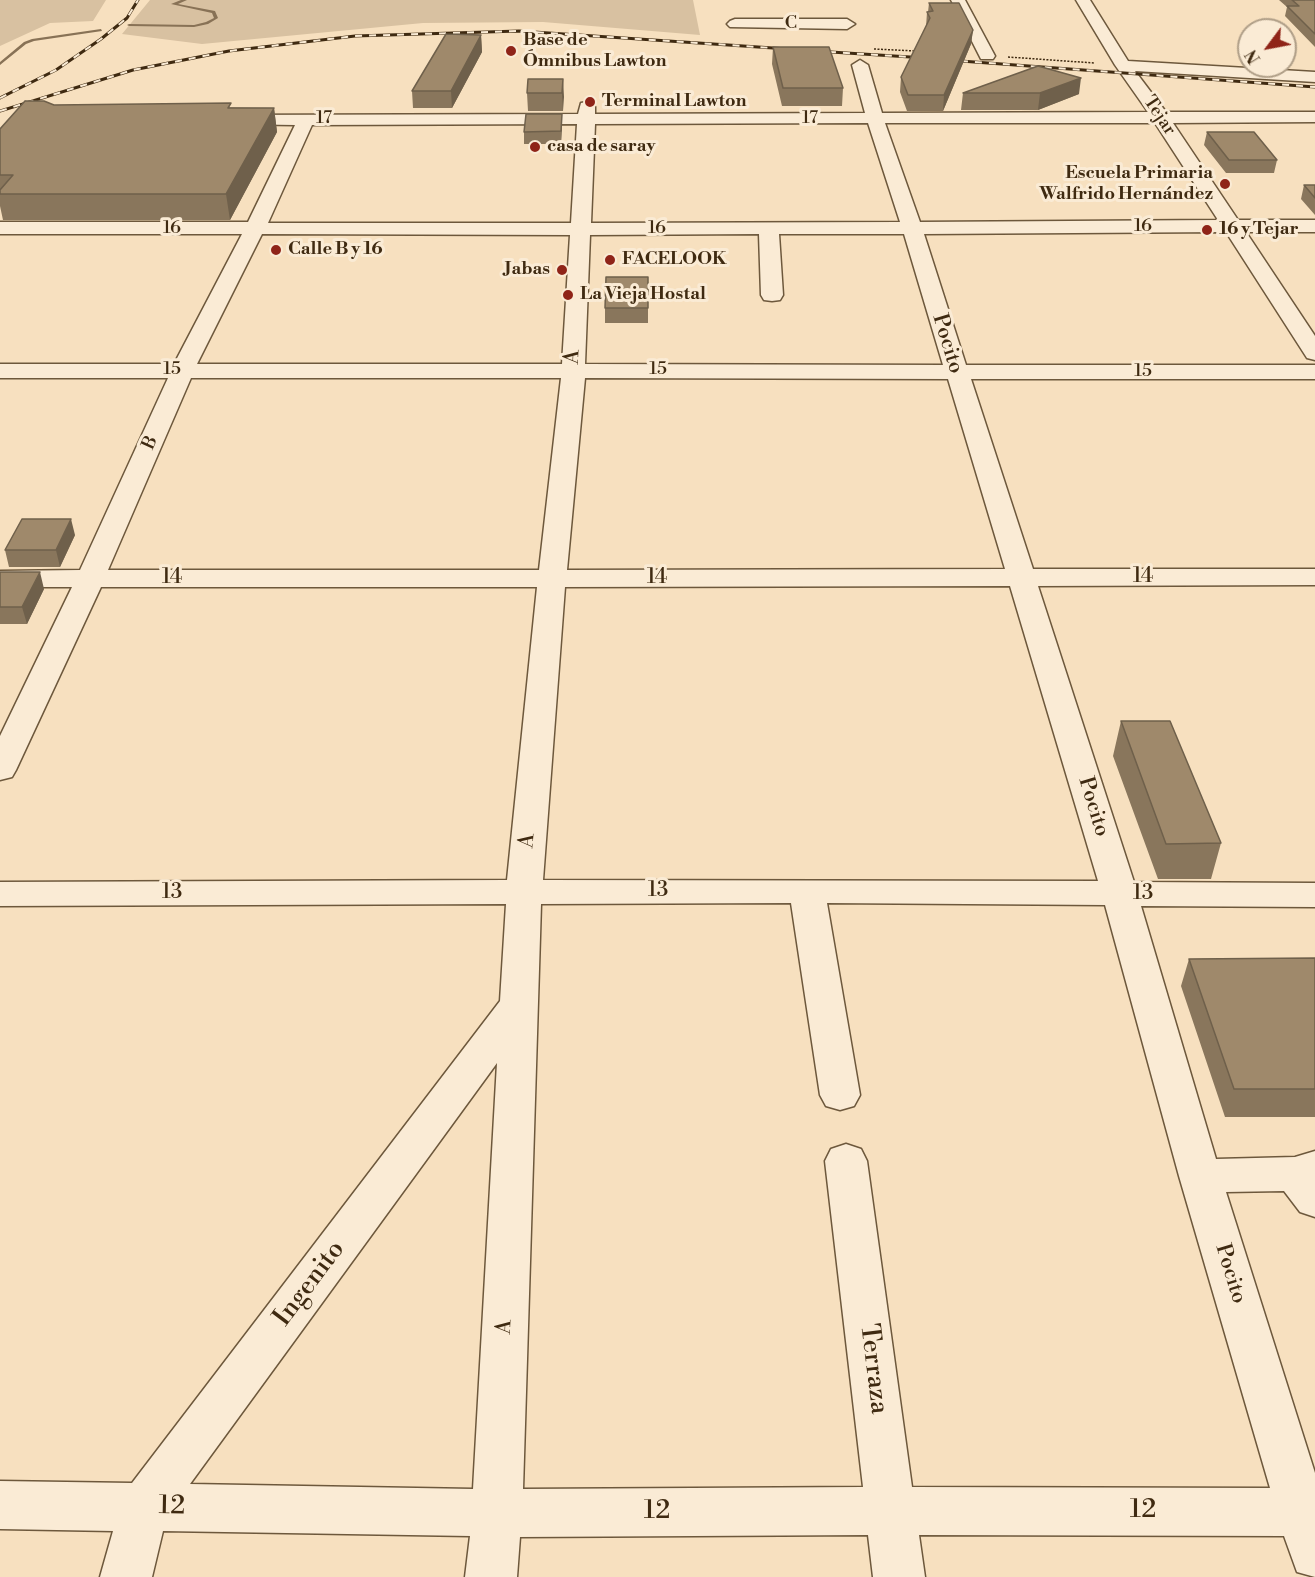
<!DOCTYPE html>
<meta charset="utf-8">
<style>
body{margin:0}
#map{position:relative;width:1315px;height:1577px;overflow:hidden;background:#f7e0bf;font-family:"Libre Bodoni",serif}
canvas{display:block}
.north{position:absolute;left:1237px;top:18px;width:60px;height:60px;box-sizing:border-box;background:#faebd5;border:2px solid #af9e87;border-radius:50%;rotate:238deg;font-size:16px;font-weight:700;line-height:24px;text-align:center;color:#3f2a11}
.north::after{content:'';display:block;margin:auto;width:21px;height:27px;background:#8f2418;clip-path:polygon(50% 0,100% 100%,50% 72%,0 100%)}
</style>
<div id="map">
<canvas width="1315" height="1577"></canvas>
<div class="north">N</div>
</div>
<script>
const context = document.querySelector('canvas').getContext('2d');
context.lineJoin = 'round';
function paint(path, color) {
  context.fillStyle = color;
  context.fill(path, 'evenodd');
}
function toPath(rows) {
  const path = new Path2D();
  for (const r of rows) {
    path.moveTo(r[0], r[1]);
    for (let i = 2; i < r.length; i += 2) path.lineTo(r[i], r[i + 1]);
  }
  return path;
}
function stroke(path, color, width, dash) {
  context.strokeStyle = color;
  context.lineWidth = width;
  context.lineCap = dash ? 'butt' : 'round';
  context.setLineDash(dash || []);
  context.stroke(path);
}
function write(font, color, halo, rows, align = 'center') {
  context.font = font + ' "Libre Bodoni",serif';
  context.lineWidth = 6;
  context.setLineDash([]);
  context.textBaseline = 'middle';
  context.strokeStyle = halo;
  context.fillStyle = color;
  for (const [text, x, y, turn = 0] of rows) {
    context.save();
    context.translate(x, y);
    context.rotate((+turn || 0) * Math.PI / 180);
    context.textAlign = isNaN(turn) ? turn : align;
    if (halo) context.strokeText(text, 0, 0);
    context.fillText(text, 0, 0);
    context.restore();
  }
}
paint(toPath([
 [0,0,106,0,93,21,50,23,0,46],
 [150,0,693,0,700,35,543,22,423,23,202,44,122,34]
]), '#d8c1a1');
paint(toPath([
 [181,0,187,0,178,4,215,11,218,18,208,24,194,27,129,26,127,25,129,24,194,25,206,22,214,18,212,13,171,4,181,0],
 [101,29,102,31,34,41,26,44,0,65,0,62,24,42,32,39,101,29]
]), '#887256');
const minor = toPath([
 [951,0,965,0,995,56,993,59,981,59,951,0],
 [1076,0,1090,0,1128,61,1315,72,1315,82,1135,71,1166,112,1315,112,1315,122,1173,123,1238,220,1315,220,1315,232,1246,232,1315,336,1315,360,1307,358,1226,232,924,234,966,365,1315,365,1315,379,971,379,1033,569,1315,569,1315,585,1038,586,1134,882,1315,883,1315,907,1141,906,1216,1159,1295,1157,1315,1151,1315,1217,1300,1212,1284,1191,1226,1192,1315,1473,1315,1577,1297,1572,1284,1536,919,1535,925,1577,873,1577,868,1535,520,1537,517,1577,465,1577,470,1536,163,1531,152,1577,100,1577,113,1531,0,1529,0,1481,132,1483,500,1001,506,904,0,906,0,882,507,880,537,587,101,587,16,770,12,777,0,780,0,736,72,587,0,587,0,571,80,570,168,378,0,378,0,364,174,364,242,234,0,234,0,222,248,222,295,125,225,124,222,120,225,116,231,115,578,114,581,103,587,102,593,103,595,107,595,114,865,113,852,65,860,60,868,65,882,113,1148,112,1115,65,1076,0],
 [868,123,900,222,591,223,595,124,868,123],
 [885,123,1155,123,1218,220,920,222,885,123],
 [577,124,571,223,268,223,312,125,577,124],
 [262,234,570,235,562,364,197,364,262,234],
 [759,234,761,295,764,300,772,301,780,300,783,295,779,234,904,234,943,365,585,364,590,235,759,234],
 [191,378,561,378,539,570,108,570,191,378],
 [585,378,948,379,1005,569,567,570,585,378],
 [1010,586,1098,881,543,880,565,587,1010,586],
 [791,903,820,1095,826,1106,840,1110,854,1106,860,1095,827,903,1105,905,1179,1176,1270,1488,912,1487,867,1161,861,1149,846,1144,831,1149,825,1161,863,1487,523,1489,541,904,791,903],
 [497,1063,473,1489,190,1484,497,1063],
 [735,19,847,19,855,24,847,29,730,27,727,24,730,21,735,19]
]);
stroke(minor, '#6d583c', 3);
stroke(toPath([
 [874,49,917,51],
 [1008,57,1094,63]
]), '#3f2a11', 1.5, [2, 1.5]);
paint(minor, '#faebd5');
const rail = toPath([
 [815,51,926,58],
 [947,60,1315,87],
 [0,98,56,70,101,39,127,18,138,0],
 [0,111,133,70,229,51,355,36,519,31,788,49]
]);
stroke(rail, '#3f2a11', 3);
stroke(rail, '#faebd5', 2, [7]);
paint(toPath([
 [1279,0,1315,0,1315,47,1285,16,1287,7],
 [929,3,973,30,971,44,943,111,907,111,900,92,901,77,926,27,927,12,928,12],
 [481,35,482,52,452,108,413,108,412,91],
 [773,47,843,88,842,106,782,106,772,64],
 [1038,66,1079,94,1038,110,961,110,963,93],
 [563,79,563,111,528,111,527,93],
 [54,105,274,108,277,132,230,220,3,220,0,206,0,129],
 [562,114,561,144,524,144,524,132],
 [1207,132,1277,160,1274,173,1226,173,1204,145],
 [1304,185,1315,185,1315,215,1301,199],
 [648,277,648,323,605,323,605,308],
 [75,535,60,567,9,567,5,550],
 [0,572,44,589,27,624,0,624],
 [1121,721,1221,843,1211,879,1158,879,1113,756],
 [1315,958,1315,1117,1225,1117,1181,986,1189,959]
]), '#89765c');
paint(toPath([
 [973,30,971,44,943,111,944,95],
 [481,35,482,52,452,108,451,91],
 [1081,78,1079,94,1038,110,1040,93],
 [563,79,564,97,563,111,562,93],
 [274,108,277,132,230,220,226,194],
 [562,114,562,126,561,144,561,131],
 [71,519,75,535,60,567,56,550],
 [40,572,44,589,27,624,22,607]
]), '#6f604b');
const building = toPath([
 [1292,0,1315,0,1315,34,1287,6,1299,6,1292,0],
 [929,3,959,3,973,30,944,95,908,95,901,77,930,18,927,12,933,11,929,3],
 [446,34,481,35,451,91,412,91,446,34],
 [773,47,829,47,843,88,783,88,773,47],
 [1038,66,1081,78,1040,93,963,93,1038,66],
 [528,79,563,79,562,93,527,93,528,79],
 [25,101,44,101,54,105,231,103,228,108,274,108,226,194,0,194,0,190,13,175,0,175,0,129,25,101],
 [526,114,562,114,561,131,524,132,526,114],
 [1207,132,1254,132,1277,160,1229,160,1207,132],
 [1304,185,1315,185,1315,198,1304,185],
 [606,277,648,277,648,308,605,308,606,277],
 [22,519,71,519,56,550,5,550,22,519],
 [0,572,40,572,22,607,0,607,0,572],
 [1121,721,1170,721,1221,843,1166,844,1121,721],
 [1315,958,1315,1089,1234,1089,1189,959,1315,958]
]);
paint(building, '#9f896b');
stroke(building, '#6f604b', 1.5);
for (const [x, y, r, color] of [
 [511,51,6,"#8f2418"],
 [590,102,6,"#8f2418"],
 [535,147,6,"#8f2418"],
 [1225,184,6,"#8f2418"],
 [1207,230,6,"#8f2418"],
 [276,250,6,"#8f2418"],
 [610,260,6,"#8f2418"],
 [562,270,6,"#8f2418"],
 [568,295,6,"#8f2418"]
]) {
  const dot = new Path2D();
  dot.arc(x, y, r, 0, 2 * Math.PI);
  context.fillStyle = color;
  context.fill(dot);
  stroke(dot, '#faebd5', 2);
}
write('18px', '#3f2a11', '#faebd5', [
 ["C",791,24],
 ["Tejar",1159,116,56],
 ["17",324,119],
 ["17",810,119],
 ["16",1143,227],
 ["16",172,229],
 ["16",657,229],
 ["15",172,370],
 ["15",658,370],
 ["15",1143,372],
 ["B",151,443,-66]
]);
write('bold 18px', '#3f2a11', '#faebd5', [
 ["Base de",523,41],
 ["Ómnibus Lawton",523,62],
 ["Terminal Lawton",602,102],
 ["casa de saray",547,147],
 ["Escuela Primaria",1213,174,"right"],
 ["Walfrido Hernández",1213,195,"right"],
 ["16 y Tejar",1219,230],
 ["Calle B y 16",288,250],
 ["FACELOOK",622,260],
 ["Jabas",550,270,"right"],
 ["La Vieja Hostal",580,295]
], 'left');
write('21px', '#3f2a11', '#faebd5', [
 ["Pocito",947,344,73],
 ["A",573,357,-87],
 ["14",1143,577],
 ["14",172,578],
 ["14",657,578],
 ["Pocito",1093,807,73],
 ["A",528,841,-85],
 ["13",658,891],
 ["13",172,893],
 ["13",1143,894],
 ["Pocito",1230,1274,73],
 ["A",505,1327,-87]
]);
write('26px', '#3f2a11', '#faebd5', [
 ["Ingenito",310,1284,-53],
 ["Terraza",873,1369,83],
 ["12",172,1507,1],
 ["12",1143,1511],
 ["12",657,1512]
]);
</script>
